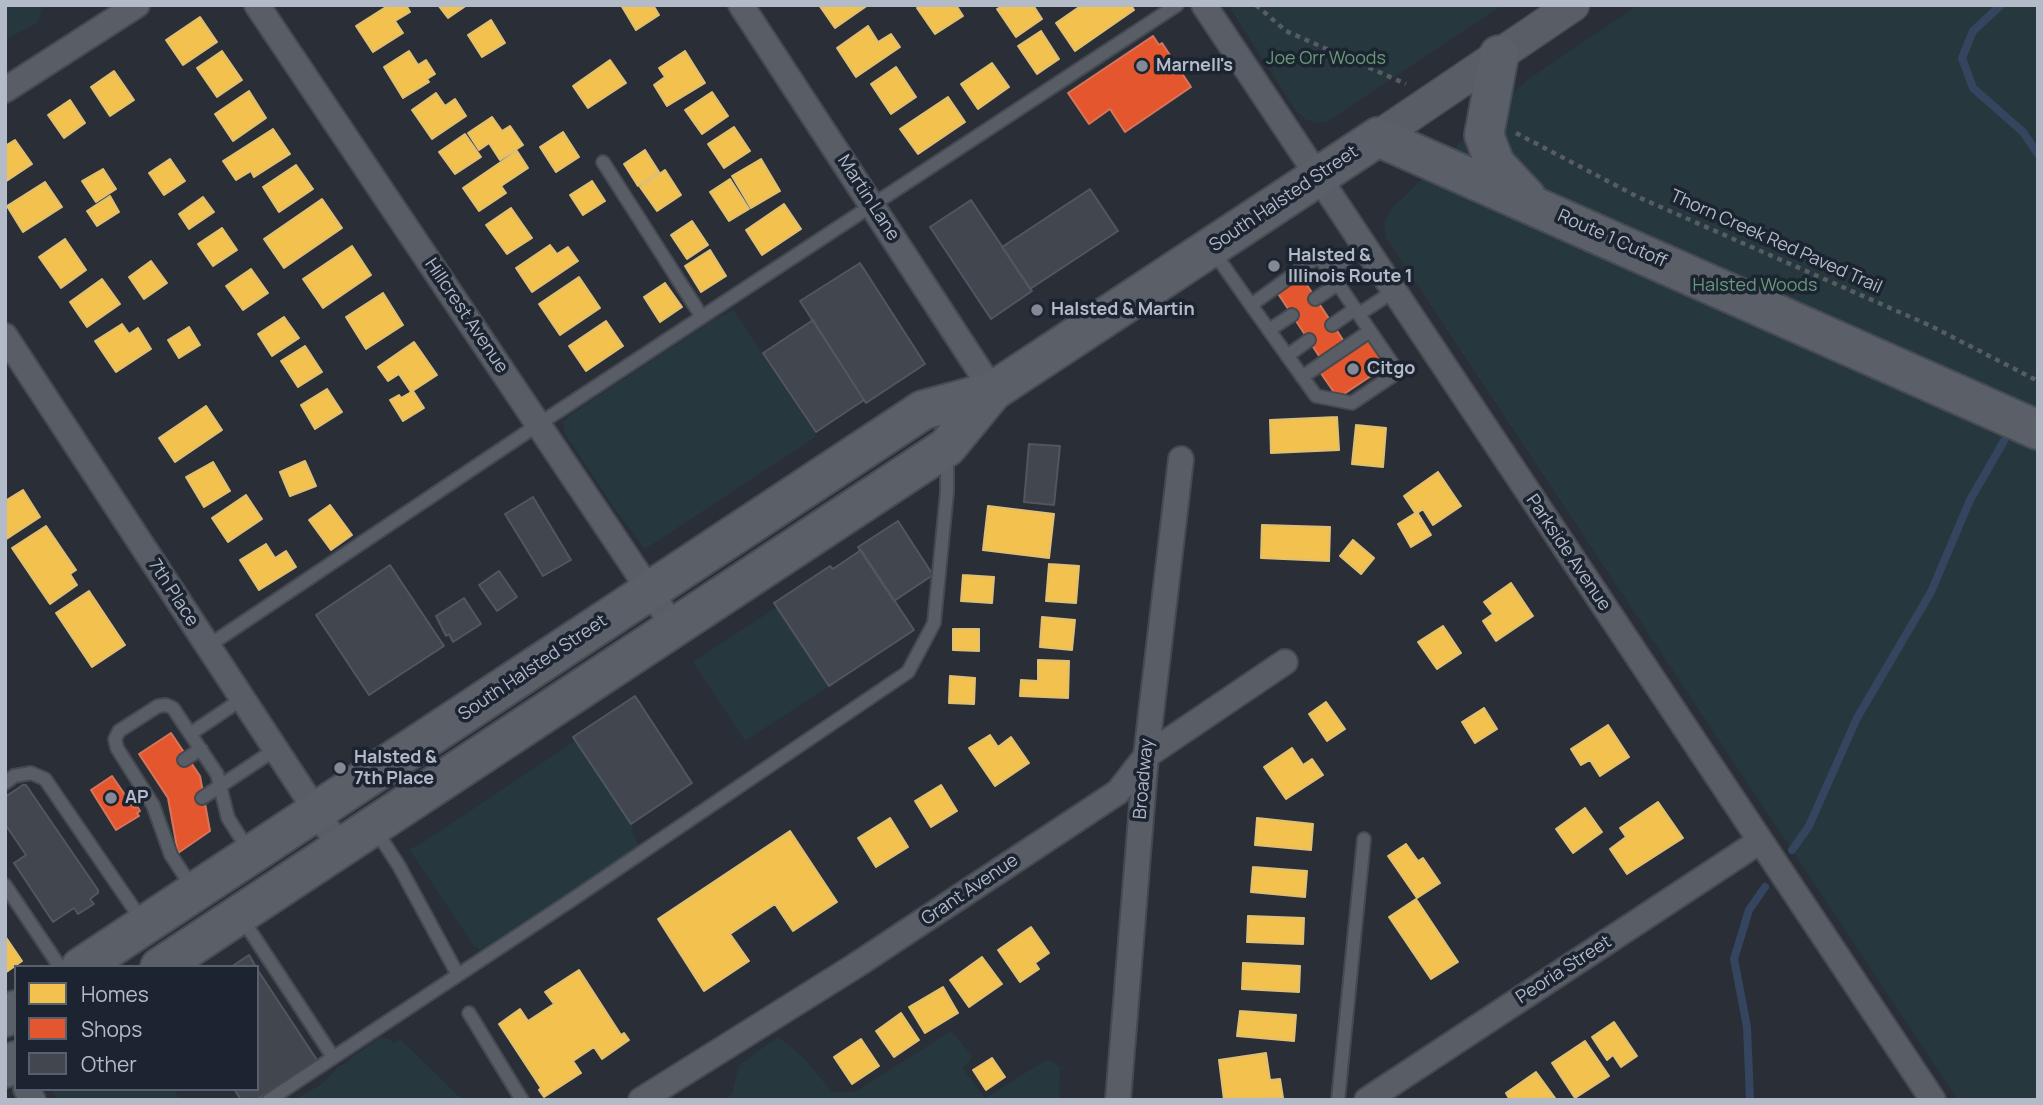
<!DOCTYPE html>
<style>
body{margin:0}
#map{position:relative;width:2043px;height:1105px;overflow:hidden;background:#292e37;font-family:Manrope,sans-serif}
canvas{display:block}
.frame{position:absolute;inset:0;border:7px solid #b3bac8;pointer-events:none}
.legend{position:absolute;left:14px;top:965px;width:245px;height:126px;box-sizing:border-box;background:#1c2432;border:2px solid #58606e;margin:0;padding:9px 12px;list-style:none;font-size:21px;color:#b3bac8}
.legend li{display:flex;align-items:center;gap:14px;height:35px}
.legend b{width:35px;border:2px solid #58606e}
</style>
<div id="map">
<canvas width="2043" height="1105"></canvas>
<div class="frame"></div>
<ul class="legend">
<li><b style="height:19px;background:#f2c14e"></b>Homes</li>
<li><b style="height:19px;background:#e4572e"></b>Shops</li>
<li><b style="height:19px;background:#42464e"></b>Other</li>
</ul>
</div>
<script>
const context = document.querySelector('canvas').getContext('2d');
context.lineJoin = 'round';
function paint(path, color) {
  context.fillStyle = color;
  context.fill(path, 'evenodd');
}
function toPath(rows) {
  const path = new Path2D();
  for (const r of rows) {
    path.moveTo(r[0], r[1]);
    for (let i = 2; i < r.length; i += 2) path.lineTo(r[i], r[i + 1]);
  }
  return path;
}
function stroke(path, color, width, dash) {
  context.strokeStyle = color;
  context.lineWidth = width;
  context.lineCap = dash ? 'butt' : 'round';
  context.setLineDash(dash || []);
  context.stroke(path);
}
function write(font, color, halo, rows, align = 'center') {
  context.font = font + ' Manrope,sans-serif';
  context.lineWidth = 7;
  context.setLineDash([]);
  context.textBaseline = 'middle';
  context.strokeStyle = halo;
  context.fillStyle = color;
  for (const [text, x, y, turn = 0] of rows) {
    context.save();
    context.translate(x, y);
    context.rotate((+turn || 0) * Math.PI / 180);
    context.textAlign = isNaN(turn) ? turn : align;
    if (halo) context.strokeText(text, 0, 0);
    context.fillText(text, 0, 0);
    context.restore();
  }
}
paint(toPath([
 [5,5,43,5,38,22,7,39,5,38],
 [1228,5,1503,5,1328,121,1316,123,1305,119,1295,109],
 [1638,5,2038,5,2038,1100,1958,1100,1386,238,1384,224,1391,209,1510,95,1526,81],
 [733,309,817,436,645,549,612,505,565,433,563,422,574,412,719,316,727,314],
 [777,607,829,686,745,741,693,662],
 [575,741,634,829,631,830,639,846,480,950,474,946,409,849,421,844],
 [951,1031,973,1057,963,1068,985,1098,1048,1059,1060,1067,1059,1100,724,1100,732,1094,739,1065,778,1037,803,1057,832,1092,855,1092],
 [380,1037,389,1039,393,1043,401,1040,463,1100,295,1100,323,1083,338,1067,348,1062,353,1056],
 [51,1089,174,1089,179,1100,58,1100]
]), '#26383d');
const homes = toPath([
 [389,5,406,5,410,12,395,21,403,33,373,52,356,26,389,5],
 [438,5,467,5,448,18,438,5],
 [621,5,653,5,659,15,636,30,621,5],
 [819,5,868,5,835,28,819,5],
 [921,5,956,5,963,16,935,34,917,8,921,5],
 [1004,5,1033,5,1042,19,1016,37,997,9,1004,5],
 [1082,5,1131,5,1134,10,1075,51,1056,23,1082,5],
 [200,17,217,42,183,65,166,40,200,17],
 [491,20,505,43,482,57,468,35,491,20],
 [868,26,878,42,891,34,900,47,856,77,837,48,868,26],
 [1041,31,1059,59,1037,74,1018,46,1041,31],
 [222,51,242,80,217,97,197,68,222,51],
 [409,51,418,65,426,60,435,74,427,79,429,82,403,98,384,67,409,51],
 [685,51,705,83,667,106,654,85,665,77,659,68,685,51],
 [610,60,626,83,588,108,573,86,610,60],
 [992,63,1009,87,978,109,961,84,992,63],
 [896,67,916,97,891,114,871,84,896,67],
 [114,71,134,100,110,116,91,87,114,71],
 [249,91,266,118,233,141,215,114,249,91],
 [712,92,728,116,702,134,685,110,712,92],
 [436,93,445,106,455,99,466,116,432,139,412,110,436,93],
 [948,97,965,122,918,154,900,129,948,97],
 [70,100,85,123,64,138,48,115,70,100],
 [492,117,502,131,510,126,523,145,500,160,489,143,479,150,468,133,492,117],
 [734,127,750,151,724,168,708,144,734,127],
 [273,129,290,154,254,177,251,171,236,180,223,161,273,129],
 [563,132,579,157,556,172,540,147,563,132],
 [465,134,481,157,455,174,439,152,465,134],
 [15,140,32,164,5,182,5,146,15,140],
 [645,150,659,172,638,186,624,164,645,150],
 [517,151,528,168,501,186,506,193,479,211,463,188,517,151],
 [170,159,185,181,164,195,149,173,170,159],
 [761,159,780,191,751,208,732,176,761,159],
 [296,165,313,189,279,212,263,187,296,165],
 [103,169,116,189,96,202,82,181,103,169],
 [665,170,681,195,657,211,640,187,665,170],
 [730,179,749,209,729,221,710,192,730,179],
 [592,181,605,201,583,215,570,195,592,181],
 [45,182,62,207,23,232,7,206,45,182],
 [110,196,119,212,97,226,87,211,110,196],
 [203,197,214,212,189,229,179,214,203,197],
 [322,199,342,228,284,268,264,239,322,199],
 [784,204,801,229,762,255,746,230,784,204],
 [511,208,532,238,507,254,486,225,511,208],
 [692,221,708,245,687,259,671,235,692,221],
 [222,228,237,250,213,266,198,244,222,228],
 [65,239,86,270,61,288,39,257,65,239],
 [550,245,557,254,568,247,578,261,532,292,516,268,550,245],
 [352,246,371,275,323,308,303,279,352,246],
 [710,250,726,276,701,292,685,266,710,250],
 [151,261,167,283,144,299,129,277,151,261],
 [251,269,268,293,243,310,226,286,251,269],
 [579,277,600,308,560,335,539,304,579,277],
 [102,279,120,304,87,327,70,302,102,279],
 [665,283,682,307,660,322,644,297,665,283],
 [383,293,403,325,366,349,346,317,383,293],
 [284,317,299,338,272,356,258,334,284,317],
 [606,321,623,346,586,371,569,346,606,321],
 [122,324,129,334,138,328,151,349,116,372,95,341,122,324],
 [189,327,200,345,179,358,168,340,189,327],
 [414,342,437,375,411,392,399,374,388,381,378,367,414,342],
 [305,346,322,372,298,387,281,361,305,346],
 [327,389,342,412,315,429,301,405,327,389],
 [413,391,424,408,403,421,390,400,399,395,401,398,413,391],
 [206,406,222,430,175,462,159,438,206,406],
 [1337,417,1339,450,1271,453,1270,420,1337,417],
 [1356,425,1386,428,1383,467,1352,464,1356,425],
 [305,461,316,486,290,496,280,472,305,461],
 [213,462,230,491,204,507,186,477,213,462],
 [1438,472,1461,506,1433,525,1423,509,1416,514,1404,496,1438,472],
 [23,490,40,517,5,540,5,501,23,490],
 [246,495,262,519,228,542,212,518,246,495],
 [330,505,352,535,331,550,309,520,330,505],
 [988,506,1054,514,1049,558,983,550,988,506],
 [1417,512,1431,535,1411,547,1398,524,1417,512],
 [1262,525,1330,527,1329,561,1261,558,1262,525],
 [46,526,76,570,70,574,77,585,50,604,12,548,46,526],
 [1353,540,1374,558,1361,574,1340,556,1353,540],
 [266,544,275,558,286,551,296,567,259,590,240,560,266,544],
 [1049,564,1079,566,1076,603,1046,601,1049,564],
 [963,575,994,577,992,603,961,601,963,575],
 [1511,583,1533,616,1496,641,1483,621,1493,614,1484,602,1511,583],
 [89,591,125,645,92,667,56,613,89,591],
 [1042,617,1075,620,1072,650,1040,647,1042,617],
 [1443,626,1461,653,1437,669,1418,642,1443,626],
 [953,629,979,629,979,651,953,650,953,629],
 [1038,660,1069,661,1068,698,1020,696,1021,680,1038,681,1038,660],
 [950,676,975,678,974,704,949,703,950,676],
 [1326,702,1345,729,1327,741,1309,714,1326,702],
 [1484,708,1497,729,1475,743,1462,722,1484,708],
 [1608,725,1629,757,1600,776,1590,760,1581,765,1571,749,1608,725],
 [990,735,998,747,1011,737,1029,763,995,786,969,748,990,735],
 [1292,748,1303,765,1312,759,1323,775,1286,799,1264,767,1292,748],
 [941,785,957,811,931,827,915,801,941,785],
 [1658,802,1683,838,1627,874,1610,849,1626,837,1620,828,1658,802],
 [1585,808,1602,832,1573,853,1556,829,1585,808],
 [890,818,908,847,876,867,858,838,890,818],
 [1257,818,1313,824,1311,850,1255,845,1257,818],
 [790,831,837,902,793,931,775,904,730,934,749,961,704,991,658,919,790,831],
 [1406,844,1418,861,1423,858,1440,883,1417,898,1388,856,1406,844],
 [1253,867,1307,871,1305,897,1251,892,1253,867],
 [1416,899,1458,962,1431,979,1389,917,1416,899],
 [1248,916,1304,918,1303,944,1247,942,1248,916],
 [1031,927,1049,953,1035,963,1039,969,1020,982,998,950,1031,927],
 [5,936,22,961,5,973,5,936],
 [982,957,1002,984,969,1007,950,980,982,957],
 [1243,963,1300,966,1299,992,1242,989,1243,963],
 [579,970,621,1035,624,1033,629,1040,602,1059,594,1047,573,1061,581,1073,544,1097,539,1090,541,1088,499,1024,520,1009,528,1021,554,1004,545,992,579,970],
 [943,987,958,1013,925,1033,909,1007,943,987],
 [1240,1011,1296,1015,1294,1041,1237,1036,1240,1011],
 [901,1013,919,1040,894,1057,876,1031,901,1013],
 [1614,1022,1637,1056,1621,1067,1613,1055,1607,1060,1592,1037,1614,1022],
 [861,1039,879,1066,852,1084,834,1057,861,1039],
 [1585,1041,1609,1076,1575,1098,1552,1063,1585,1041],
 [1266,1053,1270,1080,1280,1079,1283,1098,1224,1100,1219,1060,1266,1053],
 [992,1058,1005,1077,986,1090,973,1070,992,1058],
 [1536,1072,1555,1098,1510,1100,1506,1093,1536,1072]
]);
paint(homes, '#f2c14e');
stroke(homes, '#dfbf73', 2);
const shops = toPath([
 [1153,36,1159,45,1162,43,1191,87,1125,132,1110,109,1089,124,1068,93,1153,36],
 [1299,273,1345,343,1321,359,1275,289,1299,273],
 [1368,340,1386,366,1338,398,1320,372,1368,340],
 [171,733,200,776,210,831,178,853,168,798,139,754,171,733],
 [112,776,134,808,137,806,140,811,137,813,139,816,116,830,91,790,112,776]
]);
paint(shops, '#e4572e');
stroke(shops, '#d5755c', 2);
stroke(toPath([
 [2001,5,1973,31,1962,58,1973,88,2023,132,2038,154],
 [1792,850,1809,826,1857,718,1931,592,1970,500,2004,441],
 [1750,1100,1747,1027,1734,959,1749,910,1765,887]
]), '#354560', 8);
const building = toPath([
 [1090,189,1118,231,1030,289,1002,247,1090,189],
 [971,200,1032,291,991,319,930,227,971,200],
 [860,263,925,364,866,403,800,301,860,263],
 [813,320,864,400,816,432,763,353,813,320],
 [1029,444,1060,446,1054,505,1024,502,1029,444],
 [533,497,571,560,543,576,505,514,533,497],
 [898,521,933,575,894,601,858,547,898,521],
 [861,550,914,630,829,686,774,603,830,566,833,569,861,550],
 [390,565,444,646,369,695,316,615,390,565],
 [499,571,517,597,497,611,479,585,499,571],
 [464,598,481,624,453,642,449,634,446,636,436,616,464,598],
 [635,696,692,783,631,824,573,737,635,696],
 [23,785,26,785,98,890,98,893,90,899,94,904,78,914,74,908,53,922,14,863,26,855,5,824,5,797,23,785],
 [249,955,256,967,231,967,249,955],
 [257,969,317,1060,256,1100,241,1100,234,1089,257,1089,257,969]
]);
paint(building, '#42464e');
stroke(building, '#51565f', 2);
const service = toPath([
 [603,162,702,317],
 [1213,251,1251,305,1316,396,1352,403,1398,372,1319,256,1251,305],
 [1329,271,1365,247],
 [1315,299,1338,284],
 [1359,314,1394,291],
 [1332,325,1355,309],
 [1269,330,1292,315],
 [1287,356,1309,340],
 [1302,377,1370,331],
 [208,646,539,424,1177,5],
 [190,734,242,699],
 [184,760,201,749],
 [5,783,14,776,31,773,45,779,143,922],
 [202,798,276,749],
 [375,829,399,866,458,975],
 [5,885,60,967],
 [193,889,171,855,153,805,117,748,115,739,119,731,158,706,166,705,173,708,217,774,228,818,249,851],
 [241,917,333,1057],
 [469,1013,522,1100],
 [269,1100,573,899,908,672,934,623,947,492,947,454],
 [1338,1100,1364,839]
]);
const minor = toPath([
 [257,5,674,627],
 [741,5,993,391],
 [1204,5,1933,1100],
 [5,90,137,5],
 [5,336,341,849],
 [26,1089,33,1100],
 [641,1100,855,966,1118,792,1146,756,1285,662],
 [1118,1100,1146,756,1181,459],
 [1367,1100,1760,841]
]);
const tertiary = toPath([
 [1378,137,1573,5]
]);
const primary = toPath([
 [1499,55,1484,135,1495,164,1526,197],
 [81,967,923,410,993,391],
 [160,967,947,447,993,391,1378,137,2038,430],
 [5,1017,16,1010],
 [5,1068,16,1061]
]);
stroke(service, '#454950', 16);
stroke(minor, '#454950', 28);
stroke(tertiary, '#454950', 35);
stroke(primary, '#474b54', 42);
stroke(toPath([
 [1256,5,1286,31,1406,84],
 [1516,133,1638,197,1931,326,2038,381]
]), '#565c62', 4.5, [5, 5]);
stroke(service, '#595d65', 12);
stroke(minor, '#595d65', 24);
stroke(tertiary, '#595d65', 32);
stroke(primary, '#5b5f67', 38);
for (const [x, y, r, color] of [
 [1142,66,7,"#838995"],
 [1274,266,7,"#838995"],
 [1037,310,7,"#838995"],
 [1353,369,7,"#838995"],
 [340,768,7,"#838995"],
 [111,798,7,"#838995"]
]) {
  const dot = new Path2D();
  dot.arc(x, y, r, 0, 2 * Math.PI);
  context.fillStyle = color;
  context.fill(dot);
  stroke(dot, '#1c2432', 2.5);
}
write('18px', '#699a78', '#1c2432', [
 ["Joe Orr Woods",1326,59],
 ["Halsted Woods",1755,286]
]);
write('bold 18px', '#b3bac8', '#1c2432', [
 ["Marnell's",1156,66],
 ["Halsted &",1288,256],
 ["Illinois Route 1",1288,277],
 ["Halsted & Martin",1051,310],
 ["Citgo",1367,369],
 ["Halsted &",354,758],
 ["7th Place",354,779],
 ["AP",125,798]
], 'left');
write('18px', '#b3bac8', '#1c2432', [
 ["Martin Lane",868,198,57],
 ["South Halsted Street",1284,199,-34],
 ["Route 1 Cutoff",1612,239,24],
 ["Thorn Creek Red Paved Trail",1776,242,24],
 ["Hillcrest Avenue",466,316,56],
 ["Parkside Avenue",1568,553,56],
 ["7th Place",173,593,57],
 ["South Halsted Street",533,668,-34],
 ["Broadway",1144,779,-85],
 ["Grant Avenue",970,890,-34],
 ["Peoria Street",1564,970,-33]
]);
</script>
